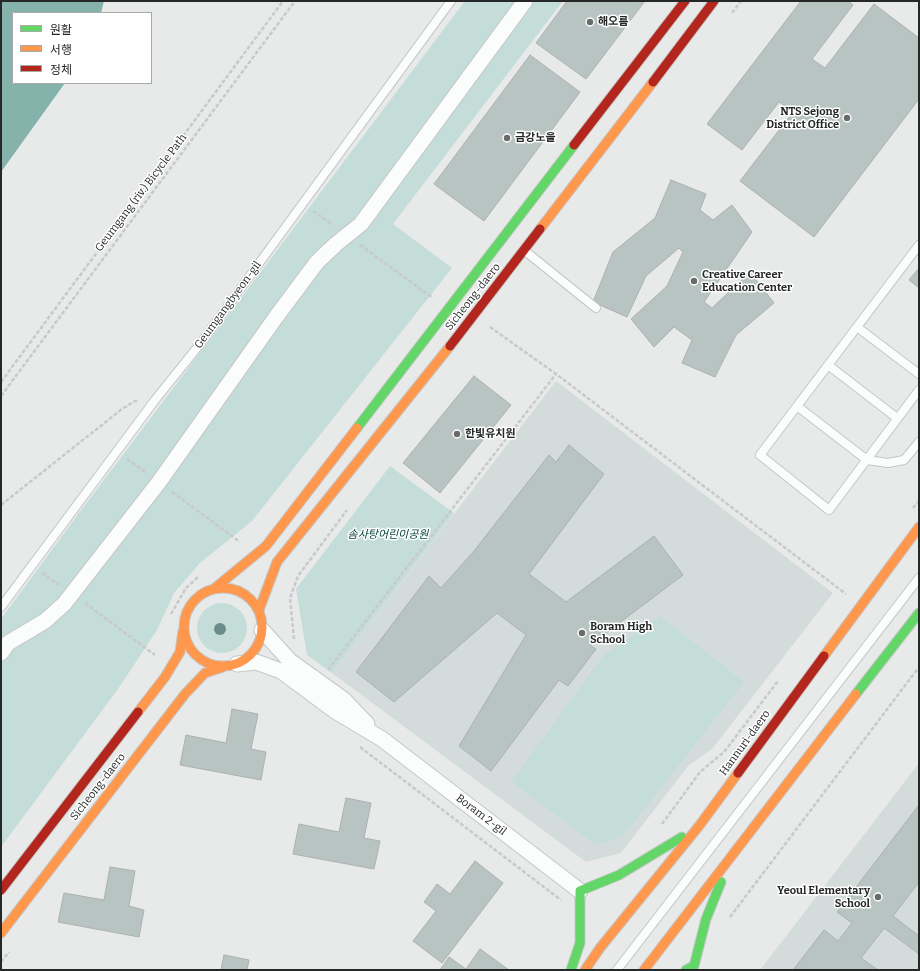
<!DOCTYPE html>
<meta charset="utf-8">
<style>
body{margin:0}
#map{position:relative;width:920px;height:971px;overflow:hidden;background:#e7eae9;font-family:Bitter,"Noto Sans KR",serif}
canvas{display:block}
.frame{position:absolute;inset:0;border:2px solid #262828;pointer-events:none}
.legend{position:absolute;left:12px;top:12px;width:140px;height:72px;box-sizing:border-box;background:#fff;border:1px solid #a8a9a9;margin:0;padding:5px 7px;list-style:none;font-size:12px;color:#262828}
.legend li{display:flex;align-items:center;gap:8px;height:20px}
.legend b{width:20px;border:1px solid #a8a9a9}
</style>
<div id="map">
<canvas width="920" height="971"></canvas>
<div class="frame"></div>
<ul class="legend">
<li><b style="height:5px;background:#63d668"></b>원활</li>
<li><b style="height:5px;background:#ff974d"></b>서행</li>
<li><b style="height:5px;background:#b3261e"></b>정체</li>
</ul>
</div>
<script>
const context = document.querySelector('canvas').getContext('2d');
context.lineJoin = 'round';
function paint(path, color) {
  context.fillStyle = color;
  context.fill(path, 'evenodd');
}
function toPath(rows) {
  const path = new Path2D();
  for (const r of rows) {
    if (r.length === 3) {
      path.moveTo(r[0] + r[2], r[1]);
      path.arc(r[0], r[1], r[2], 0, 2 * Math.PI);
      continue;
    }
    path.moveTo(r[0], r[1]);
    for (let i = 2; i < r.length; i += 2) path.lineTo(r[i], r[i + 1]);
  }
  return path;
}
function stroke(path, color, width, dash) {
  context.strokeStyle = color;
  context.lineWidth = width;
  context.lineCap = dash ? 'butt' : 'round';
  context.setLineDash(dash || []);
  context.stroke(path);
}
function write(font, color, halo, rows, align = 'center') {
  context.font = font + ' Bitter,"Noto Sans KR",serif';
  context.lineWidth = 3;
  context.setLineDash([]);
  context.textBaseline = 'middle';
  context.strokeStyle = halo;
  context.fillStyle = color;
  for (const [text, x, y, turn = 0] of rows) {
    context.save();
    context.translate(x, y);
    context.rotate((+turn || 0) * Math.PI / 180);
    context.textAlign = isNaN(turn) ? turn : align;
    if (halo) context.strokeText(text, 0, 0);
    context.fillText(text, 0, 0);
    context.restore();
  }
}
paint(toPath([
 [556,381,833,593,712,749,688,766,621,853,586,862,332,673],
 [919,763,919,970,760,970]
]), '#d3dcda');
paint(toPath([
 [465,1,563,1,393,224,452,268,252,521,200,563,174,593,157,630,118,689,1,847,1,619,79,513],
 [390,466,454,513,332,673,307,655,296,589],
 [222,628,25],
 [660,616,744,682,623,836,597,845,511,782,604,655]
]), '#c5ddd9');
paint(toPath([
 [1,1,104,1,101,13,13,13,13,83,65,83,1,172]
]), '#85b3ac');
const building = toPath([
 [567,1,645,1,586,79,536,43,567,1],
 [801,1,848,1,853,5,812,59,825,68,874,4,919,38,919,99,814,237,740,181,793,112,779,102,742,150,707,124,801,1],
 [530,55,580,92,484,221,434,184,530,55],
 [671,180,706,194,700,210,713,220,732,205,752,232,704,302,712,308,750,272,774,303,736,335,715,377,682,363,692,340,674,327,654,347,631,319,667,286,683,252,679,248,646,276,627,317,593,302,613,252,655,218,671,180],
 [919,268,919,288,909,280,919,268],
 [474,376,511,405,440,493,403,463,474,376],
 [569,445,604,474,529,574,566,602,654,536,683,575,590,645,596,649,568,686,559,680,491,771,459,746,526,635,497,613,394,702,356,672,429,576,441,588,474,551,549,455,556,462,569,445],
 [232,709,258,714,251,749,266,752,261,780,180,765,186,735,226,743,232,709],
 [346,798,371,803,364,838,380,841,374,869,293,854,299,824,339,832,346,798],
 [919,805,919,882,893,916,919,936,919,954,884,928,861,958,878,970,793,970,824,930,838,941,852,923,837,912,919,805],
 [475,861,503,883,442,963,413,941,436,911,424,902,437,884,450,894,475,861],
 [110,867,135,871,129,906,144,910,139,937,58,922,64,893,104,900,110,867],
 [480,949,509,970,440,970,449,957,466,969,480,949],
 [224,955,249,960,247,970,221,970,224,955]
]);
paint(building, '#b7c4c2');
stroke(building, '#aeb0af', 1);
const lane = toPath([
 [919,245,760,455,829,510,919,390],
 [525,251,596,308],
 [857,327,919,374],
 [828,365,897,418],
 [797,406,867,460,888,463,904,460,919,442],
 [1,607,155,400,200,344,451,1],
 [617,970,919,578]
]);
const street = toPath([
 [262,630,290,661,343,699,367,724],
 [1,653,8,643,45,621,64,604,159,482,276,317,317,262,336,244,361,224,525,1],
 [237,664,256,662,281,671,335,711,382,739,580,891]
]);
const fast = toPath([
 [357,428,574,145],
 [856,694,919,613],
 [571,970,580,943,580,891,619,875,682,837],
 [686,970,694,966,706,919,721,882]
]);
const slow = toPath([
 [540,229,653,82],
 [223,627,39],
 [215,588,266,546,357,428],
 [259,610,277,562,450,346],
 [824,656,919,527],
 [138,712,165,677,180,652,183,631],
 [1,933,185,694,205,673,223,667],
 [585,970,600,948,699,826,738,773],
 [644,970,856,694]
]);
const jam = toPath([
 [653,82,714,1],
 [574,145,685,1],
 [450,346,540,229],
 [738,773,824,656],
 [1,890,138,712]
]);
stroke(lane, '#c5c7c7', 10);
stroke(street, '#c5c7c7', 17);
stroke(fast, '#c5c7c7', 11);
stroke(slow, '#c5c7c7', 11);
stroke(jam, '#c5c7c7', 11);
stroke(toPath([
 [732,13,741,1],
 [313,211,333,225],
 [360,245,433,298],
 [490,327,556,374,846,594],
 [1,382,283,1],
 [1,396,295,1],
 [127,459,145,472],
 [172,492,240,542],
 [1,505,122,409,135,401,139,401],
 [913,508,919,501],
 [42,573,59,585],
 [85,603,155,655],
 [171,614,186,588,198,577],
 [294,639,290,598,298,576,347,510],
 [328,670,556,374],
 [360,747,561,900],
 [662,824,700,772,724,752,778,681],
 [730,917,919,667],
 [1,962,9,952]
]), '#c8caca', 2.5, [4, 2]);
stroke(lane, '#fbfcfc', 8);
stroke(street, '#fbfcfc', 15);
stroke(fast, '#63d668', 9);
stroke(slow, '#ff974d', 9);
stroke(jam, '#b3261e', 9);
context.fillStyle = '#6a8d8a';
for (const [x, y] of [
 [220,629]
]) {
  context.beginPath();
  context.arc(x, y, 6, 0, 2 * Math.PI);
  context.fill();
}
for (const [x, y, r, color] of [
 [590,22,4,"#6a6c6c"],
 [847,118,4,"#6a6c6c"],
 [507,138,4,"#6a6c6c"],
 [694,281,4,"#6a6c6c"],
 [457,434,4,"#6a6c6c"],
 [582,633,4,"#6a6c6c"],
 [878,897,4,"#6a6c6c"]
]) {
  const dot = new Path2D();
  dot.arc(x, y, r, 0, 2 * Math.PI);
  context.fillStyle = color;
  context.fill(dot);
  stroke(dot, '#fff', 1.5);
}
write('bold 11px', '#262828', '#fff', [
 ["해오름",598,22],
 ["NTS Sejong",839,112,"right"],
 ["District Office",839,125,"right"],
 ["금강노을",515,138],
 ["Creative Career",702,275],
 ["Education Center",702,288],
 ["한빛유치원",465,434],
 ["Boram High",590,627],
 ["School",590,640],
 ["Yeoul Elementary",870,891,"right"],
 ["School",870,904,"right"]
], 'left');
write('11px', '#262828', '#fff', [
 ["Geumgang (riv.) Bicycle Path",141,193,-53],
 ["Sicheong-daero",473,297,-52],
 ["Geumgangbyeon-gil",228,305,-54],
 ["Hannuri-daero",745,743,-54],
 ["Sicheong-daero",98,787,-52],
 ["Boram 2-gil",481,815,37]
]);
write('italic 11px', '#03413c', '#fff', [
 ["솜사탕어린이공원",388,535]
]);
</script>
